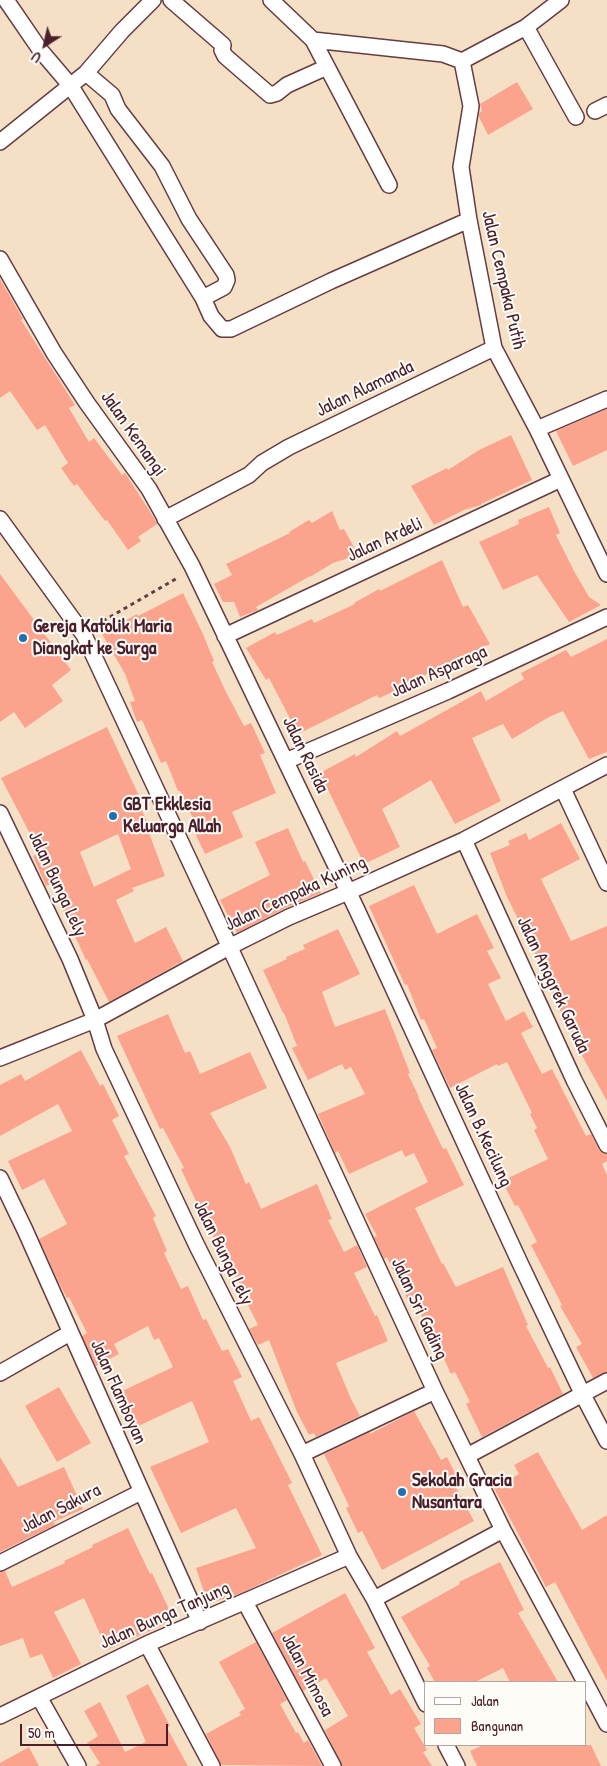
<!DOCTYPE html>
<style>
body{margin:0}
#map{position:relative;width:607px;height:1766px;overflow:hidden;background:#f5e0c6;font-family:"Patrick Hand",sans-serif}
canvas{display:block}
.legend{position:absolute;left:424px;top:1681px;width:162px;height:65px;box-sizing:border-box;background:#fdfcf7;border:1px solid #b5a4a5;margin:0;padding:6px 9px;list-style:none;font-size:15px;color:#4a1f2b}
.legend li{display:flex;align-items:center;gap:10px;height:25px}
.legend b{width:25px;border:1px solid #b5a4a5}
.north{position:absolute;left:20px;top:20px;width:50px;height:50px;-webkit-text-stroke:4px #fdfcf7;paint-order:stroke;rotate:215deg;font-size:14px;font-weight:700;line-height:20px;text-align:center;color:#4a1f2b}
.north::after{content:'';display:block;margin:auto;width:18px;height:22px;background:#4a1f2b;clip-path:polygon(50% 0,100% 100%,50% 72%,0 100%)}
.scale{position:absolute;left:20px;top:1724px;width:148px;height:22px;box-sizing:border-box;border:2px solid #4a1f2b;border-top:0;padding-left:6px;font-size:15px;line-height:18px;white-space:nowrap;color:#4a1f2b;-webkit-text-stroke:4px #fdfcf7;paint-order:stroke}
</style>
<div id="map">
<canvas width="607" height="1766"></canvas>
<ul class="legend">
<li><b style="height:6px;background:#fff"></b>Jalan</li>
<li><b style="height:14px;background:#fca38e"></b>Bangunan</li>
</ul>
<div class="north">U</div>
<div class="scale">50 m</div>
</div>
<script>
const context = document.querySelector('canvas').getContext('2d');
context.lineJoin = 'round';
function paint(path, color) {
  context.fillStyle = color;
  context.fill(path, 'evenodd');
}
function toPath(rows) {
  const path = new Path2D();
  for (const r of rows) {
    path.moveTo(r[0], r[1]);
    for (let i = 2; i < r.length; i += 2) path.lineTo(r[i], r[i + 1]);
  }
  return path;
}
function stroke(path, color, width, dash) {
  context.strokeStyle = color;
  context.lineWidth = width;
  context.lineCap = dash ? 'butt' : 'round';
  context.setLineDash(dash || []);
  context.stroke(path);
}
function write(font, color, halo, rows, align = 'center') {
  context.font = font + ' "Patrick Hand",sans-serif';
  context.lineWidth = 4;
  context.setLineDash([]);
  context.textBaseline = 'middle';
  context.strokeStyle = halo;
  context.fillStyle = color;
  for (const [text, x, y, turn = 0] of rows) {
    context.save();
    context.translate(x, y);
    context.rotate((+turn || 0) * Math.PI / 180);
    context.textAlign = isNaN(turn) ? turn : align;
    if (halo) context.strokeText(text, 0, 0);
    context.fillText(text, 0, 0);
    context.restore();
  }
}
paint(toPath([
 [517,82,533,109,488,135,479,117,479,113,482,111,480,104],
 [0,279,23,319,21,320,75,405,69,408,89,442,94,438,122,475,125,473,156,521,157,524,138,537,141,541,128,550,107,520,105,521,77,484,74,486,61,468,68,463,45,425,37,430,10,391,0,398],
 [607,409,607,450,573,466,556,431],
 [511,435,532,480,481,504,481,505,464,510,434,525,411,486,447,468,448,470,479,450],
 [549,507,560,533,556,535,574,571,589,597,601,605,569,622,537,575,503,590,479,542,519,524,518,520],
 [332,511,340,530,344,529,358,555,333,563,310,577,310,576,256,607,258,610,240,617,234,602,223,602,214,584,232,575,226,564,290,533,289,532,309,520,312,523],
 [442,560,463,607,468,605,490,644,460,659,459,658,413,681,414,683,379,698,377,695,298,734,269,678,266,680,246,648,275,632,277,635,312,619,314,623,355,604,354,603,379,589,380,591],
 [0,574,71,670,52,685,63,701,25,728,14,712,0,722],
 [183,593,202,632,214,661,212,662,226,692,244,726,251,723,265,753,260,755,276,793,232,812,243,837,205,854,193,829,197,827,180,791,178,791,166,761,161,763,142,720,137,722,130,702,135,701,125,674,102,634,137,614,138,616],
 [607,639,607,752,589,759,563,711,549,717,512,739,503,724,472,738,501,801,455,824,431,780,382,809,400,847,364,864,320,773,355,754,356,757,397,731,400,736,481,691,486,701,524,679,521,673,566,650,571,657],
 [107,727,140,798,136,799,147,821,145,822,165,876,132,888,134,891,116,900,135,943,166,927,183,961,109,1002,87,959,86,960,51,884,46,886,33,856,40,853,1,778],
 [118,834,131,869,94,887,80,852],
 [561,823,580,859,541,879,571,941,607,926,607,1101,574,1041,575,1040,558,1006,545,977,547,977,507,897,490,853,510,845,508,841,526,833,529,840],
 [288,828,303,862,305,861,321,893,285,908,237,933,220,900,270,875,255,842],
 [414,885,437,934,477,914,494,948,487,951,501,978,488,984,506,1021,524,1011,533,1027,521,1033,542,1074,552,1069,586,1136,591,1134,599,1150,607,1154,607,1161,602,1164,607,1175,607,1372,593,1378,576,1347,582,1344,560,1306,562,1305,531,1245,537,1242,518,1205,515,1206,502,1181,548,1159,534,1130,537,1128,530,1114,532,1113,507,1062,498,1066,497,1064,450,1088,432,1050,437,1048,424,1019,421,1020,407,984,405,985,369,906],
 [338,929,360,974,322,992,335,1027,385,1009,410,1073,408,1074,419,1097,418,1097,443,1149,446,1148,464,1185,415,1208,442,1264,443,1263,456,1287,503,1267,528,1325,526,1326,548,1368,550,1367,563,1394,482,1437,466,1404,470,1402,455,1372,451,1374,443,1357,441,1358,433,1335,431,1336,417,1306,412,1309,387,1257,384,1259,374,1237,377,1236,365,1214,428,1182,414,1153,405,1157,402,1150,349,1174,338,1151,335,1153,318,1114,365,1094,351,1067,345,1070,342,1064,308,1080,292,1048,297,1046,284,1013,283,1013,263,970,287,959,286,957,305,949,303,945],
 [168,1014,185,1053,190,1051,200,1074,250,1052,267,1088,210,1113,230,1147,246,1184,249,1182,261,1209,317,1184,332,1219,328,1220,344,1252,357,1245,367,1267,354,1273,375,1316,377,1315,388,1341,336,1363,351,1399,360,1416,316,1437,314,1433,309,1435,297,1412,269,1340,258,1345,249,1329,258,1325,247,1303,249,1301,208,1227,181,1169,184,1168,163,1128,160,1129,117,1036],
 [81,1050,100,1086,103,1084,119,1116,112,1120,129,1154,124,1156,156,1216,153,1218,167,1251,164,1253,181,1289,188,1286,203,1320,206,1319,222,1351,228,1349,242,1377,233,1381,251,1421,259,1417,292,1483,288,1485,322,1555,241,1593,208,1604,196,1568,256,1548,236,1508,181,1533,150,1467,209,1442,192,1401,134,1428,118,1393,173,1367,159,1338,154,1340,148,1326,114,1344,119,1354,96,1366,82,1336,87,1333,69,1297,67,1298,58,1281,39,1239,67,1224,44,1179,22,1190,8,1161,72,1131,58,1104,0,1136,0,1085,21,1074,25,1081],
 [59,1387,91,1443,57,1462,25,1406],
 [414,1411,441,1460,447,1457,458,1479,453,1482,474,1521,382,1570,362,1531,358,1533,346,1508,349,1506,324,1454,370,1432,370,1434],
 [538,1452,582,1530,607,1515,607,1681,555,1582,546,1587,494,1488,519,1474,514,1465],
 [0,1457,18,1487,64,1467,83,1509,53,1522,55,1525,0,1552],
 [128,1528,150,1574,152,1573,174,1620,107,1650,84,1598,54,1612,81,1664,53,1678,42,1654,30,1658,23,1638,0,1646,0,1572,5,1571,12,1587,65,1563,64,1561,93,1547,92,1545],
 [500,1562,524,1610,518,1613,558,1682,510,1682,503,1668,475,1682,435,1682,427,1668,430,1666,401,1617,460,1584,459,1582],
 [345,1593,375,1648,367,1652,391,1695,400,1689,421,1724,414,1728,427,1750,423,1752,432,1766,342,1766,325,1730,348,1716,326,1678,303,1691,272,1633],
 [256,1642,287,1700,280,1704,296,1733,298,1732,304,1743,308,1740,322,1766,221,1765,206,1734,241,1715,239,1712,245,1709,219,1662],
 [148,1684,170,1726,167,1728,188,1766,95,1766,100,1763,87,1743,98,1736,84,1711,100,1702,125,1752,146,1742,126,1696],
 [483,1745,591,1745,601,1766,477,1766,470,1751],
 [29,1747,39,1766,0,1766,0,1763]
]), '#fca38e');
const street = toPath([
 [6,0,41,51,70,85,203,298,211,316,222,329,231,329,331,281,469,220],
 [171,0,223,45,222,50,225,56,270,95,277,93,287,85,327,67],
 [271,0,313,40,443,54,462,61],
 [526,27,576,117],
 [313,40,389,185],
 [462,61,471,106,461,167,469,220,494,348,537,429,607,574],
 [462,61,526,27,561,0],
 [86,73,112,95,118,109,162,166,189,219,226,275,227,280,224,287,203,298],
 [595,111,607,105],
 [0,142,86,73,122,31,153,0],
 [0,259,54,353,87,403,149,489,192,566,357,910,520,1263,583,1395,607,1441],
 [537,429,607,399],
 [0,519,84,635,213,911,435,1391,503,1530,585,1682],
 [165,519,249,475,262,463,289,447,494,348],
 [225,636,561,479],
 [286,761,448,691,607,617],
 [563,789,607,883],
 [0,813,70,959,95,1020,104,1049,197,1246,302,1454,349,1556,374,1599,426,1704],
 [464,840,574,1080,607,1145],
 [0,1058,95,1020,229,947,289,917,348,892,464,840,607,765],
 [0,1178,25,1230,200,1622],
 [0,1373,70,1333],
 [302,1454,435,1391],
 [467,1456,607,1381],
 [0,1563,141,1492],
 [374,1599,503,1530],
 [245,1602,333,1766],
 [147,1644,212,1766],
 [586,1684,607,1724],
 [39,1697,78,1766],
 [0,1716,147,1644,349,1556],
 [446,1745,457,1766]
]);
stroke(street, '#643c42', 18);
stroke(toPath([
 [96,625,179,577]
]), '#643c42', 3, [4, 4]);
stroke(street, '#fff', 15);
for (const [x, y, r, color] of [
 [23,638,5,"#1f6fb2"],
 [113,816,5,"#1f6fb2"],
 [402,1492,5,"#1f6fb2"]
]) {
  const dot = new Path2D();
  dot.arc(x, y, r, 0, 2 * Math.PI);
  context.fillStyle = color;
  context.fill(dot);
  stroke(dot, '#fdfcf7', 2);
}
write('19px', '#4a1f2b', '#fdfcf7', [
 ["Jalan Cempaka Putih",503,280,77],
 ["Jalan Alamanda",365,389,-26],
 ["Jalan Kemangi",133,434,55],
 ["Jalan Ardeli",385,540,-25],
 ["Jalan Asparaga",439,672,-24],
 ["Jalan Rasida",305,755,64],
 ["Jalan Bunga Lely",57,884,65],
 ["Jalan Cempaka Kuning",296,894,-25],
 ["Jalan Anggrek Garuda",553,985,65],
 ["Jalan B.Kecilung",483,1135,65],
 ["Jalan Bunga Lely",223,1253,64],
 ["Jalan Sri Gading",419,1309,65],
 ["Jalan Flamboyan",118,1392,66],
 ["Jalan Sakura",61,1509,-27],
 ["Jalan Bunga Tanjung",165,1616,-24],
 ["Jalan Mimosa",307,1675,62]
]);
write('bold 19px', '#4a1f2b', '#fdfcf7', [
 ["Gereja Katolik Maria",33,627],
 ["Diangkat ke Surga",33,649],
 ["GBT Ekklesia",123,805],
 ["Keluarga Allah",123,827],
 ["Sekolah Gracia",412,1481],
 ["Nusantara",412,1503]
], 'left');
</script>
